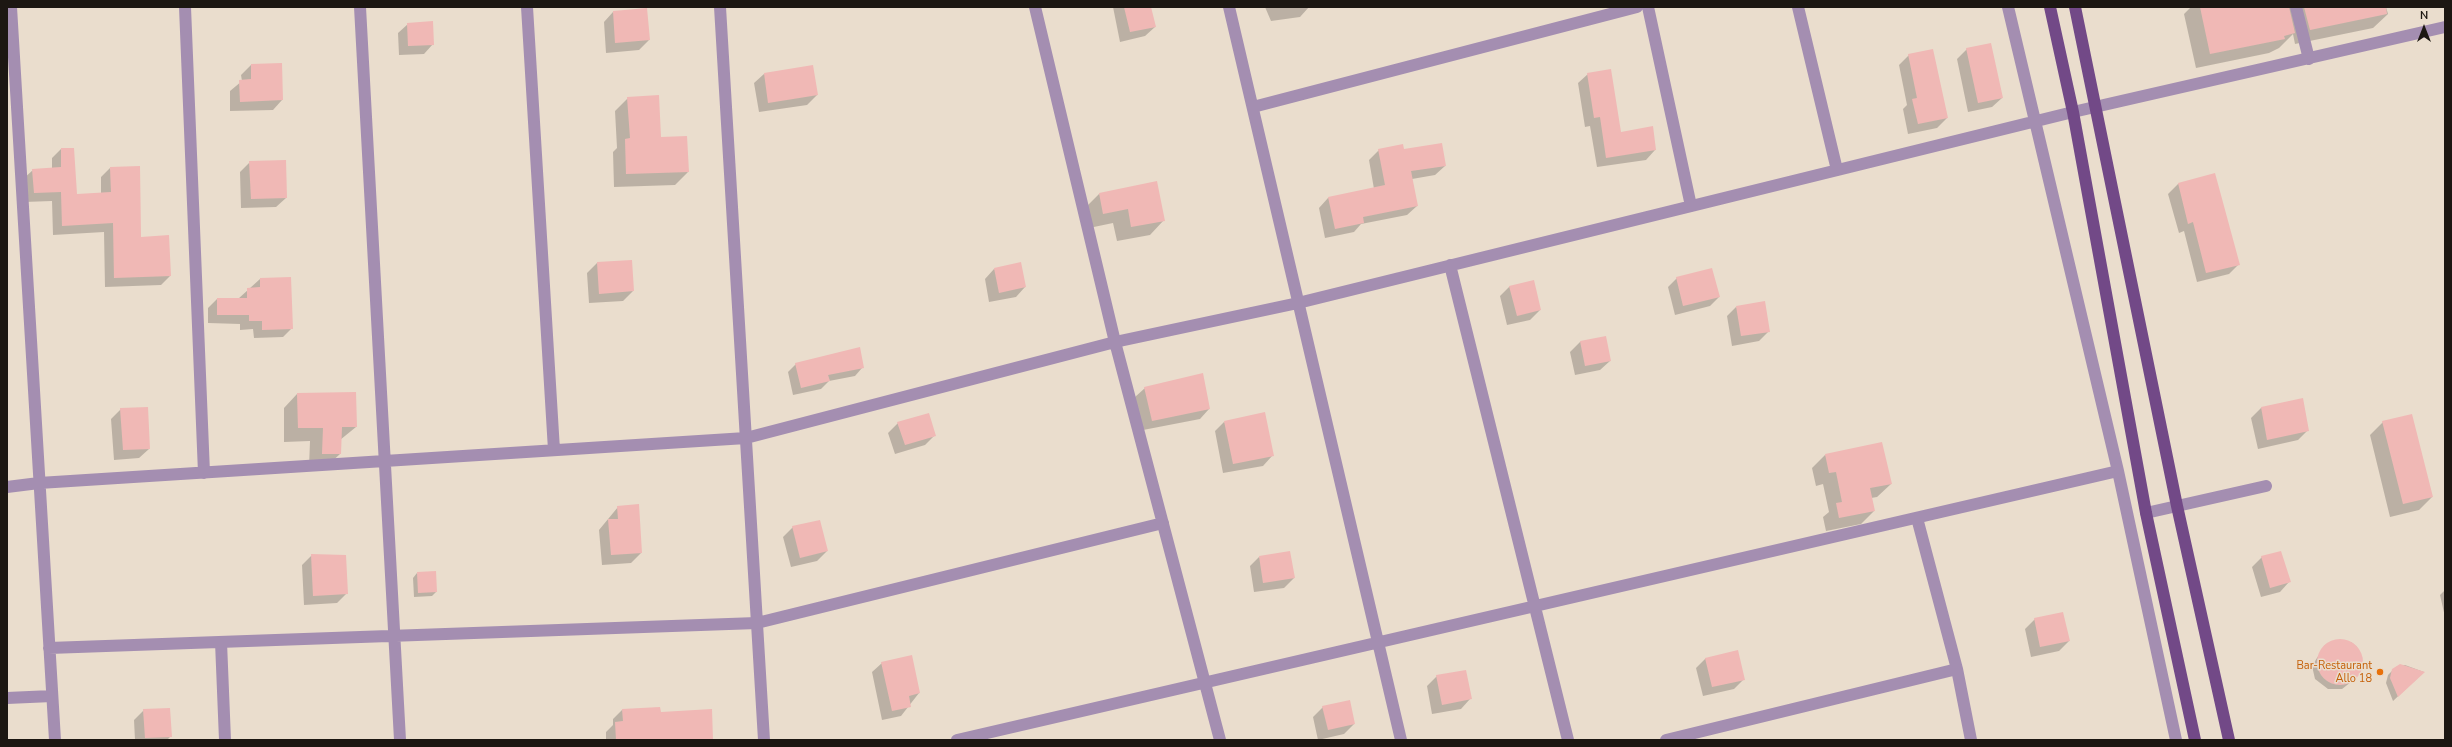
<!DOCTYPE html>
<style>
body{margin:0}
#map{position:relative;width:2452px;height:747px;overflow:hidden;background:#eaddcd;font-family:"Nunito Sans",sans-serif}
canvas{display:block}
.frame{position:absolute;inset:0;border:8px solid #1c1712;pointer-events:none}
.north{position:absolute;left:2404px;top:8px;width:40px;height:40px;-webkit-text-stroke:3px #eaddcd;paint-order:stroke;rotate:0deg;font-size:11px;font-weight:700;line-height:16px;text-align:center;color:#1c1712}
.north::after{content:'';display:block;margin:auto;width:14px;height:18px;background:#1c1712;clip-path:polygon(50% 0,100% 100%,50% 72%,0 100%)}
</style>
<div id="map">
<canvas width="2452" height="747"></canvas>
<div class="frame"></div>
<div class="north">N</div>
</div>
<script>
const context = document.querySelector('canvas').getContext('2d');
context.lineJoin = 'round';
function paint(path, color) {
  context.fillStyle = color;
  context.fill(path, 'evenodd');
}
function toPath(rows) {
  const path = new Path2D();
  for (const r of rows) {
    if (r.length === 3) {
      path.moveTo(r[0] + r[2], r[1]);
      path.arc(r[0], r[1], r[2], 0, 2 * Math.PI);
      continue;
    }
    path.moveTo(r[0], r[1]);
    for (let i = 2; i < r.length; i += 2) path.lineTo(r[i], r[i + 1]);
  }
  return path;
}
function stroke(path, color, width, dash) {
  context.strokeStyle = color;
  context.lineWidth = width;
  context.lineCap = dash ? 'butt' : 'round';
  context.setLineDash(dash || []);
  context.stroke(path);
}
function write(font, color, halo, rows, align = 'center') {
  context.font = font + ' "Nunito Sans",sans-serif';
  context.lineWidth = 3;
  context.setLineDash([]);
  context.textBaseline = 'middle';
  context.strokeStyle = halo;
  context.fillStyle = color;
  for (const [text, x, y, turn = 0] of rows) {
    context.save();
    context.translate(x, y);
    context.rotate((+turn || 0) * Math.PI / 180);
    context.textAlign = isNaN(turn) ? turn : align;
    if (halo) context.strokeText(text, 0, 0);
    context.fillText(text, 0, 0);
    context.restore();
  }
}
paint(toPath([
 [1113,7,1150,7,1155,27,1145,36,1120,42],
 [1265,7,1309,7,1300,17,1271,21],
 [2191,7,2386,7,2388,14,2373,28,2295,44,2293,34,2279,48,2269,53,2196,68,2184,14],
 [613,12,649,40,639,50,606,53,604,22],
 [408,24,433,44,424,54,399,55,398,33],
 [1967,49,2002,98,1992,107,1968,112,1957,59],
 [1909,55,1947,118,1937,128,1908,134,1903,109,1907,105,1899,65],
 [251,65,282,100,273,110,230,111,230,91,242,81,241,75],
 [764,74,817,95,807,105,759,112,754,83],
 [1588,74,1620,133,1655,150,1646,160,1597,167,1590,126,1585,127,1578,83],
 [628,98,688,172,675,185,614,187,613,152,617,148,615,111],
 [61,149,73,149,76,196,101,194,101,177,110,168,140,238,168,236,170,276,161,285,105,287,104,232,53,235,52,201,24,202,23,179,33,170,52,169,52,158],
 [1379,150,1404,150,1445,166,1435,175,1412,179,1417,206,1407,215,1361,224,1354,232,1325,238,1319,208,1328,198,1374,189,1369,160],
 [250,162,286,198,276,207,241,208,240,172],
 [2214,175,2239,264,2229,274,2197,282,2184,231,2179,233,2168,194,2178,184],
 [1099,194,1164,220,1150,235,1117,241,1113,223,1089,228,1085,208],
 [631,261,633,291,623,301,589,303,587,273,597,263],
 [994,269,1025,287,1016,297,989,302,985,279],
 [1677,278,1719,297,1710,306,1675,315,1668,287],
 [260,279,292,328,283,337,254,338,253,329,240,330,240,324,208,323,208,308,217,299,238,299],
 [1510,286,1540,310,1530,320,1507,325,1500,296],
 [1736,307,1769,331,1759,341,1732,346,1727,316],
 [1605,337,1610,361,1600,370,1575,375,1570,352,1580,342],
 [796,364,862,368,855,376,829,381,821,389,793,395,788,372],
 [1145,388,1209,409,1200,419,1143,430,1135,397],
 [297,394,356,427,340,440,340,454,326,467,309,467,310,441,284,442,284,408],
 [2302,400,2308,430,2298,440,2258,449,2251,418,2261,408],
 [121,409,149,449,139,458,114,460,111,419],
 [1224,422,1272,456,1263,466,1223,473,1215,431],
 [2383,422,2432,497,2419,510,2390,517,2370,435],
 [898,423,935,435,925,445,895,454,888,433],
 [1825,455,1891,484,1877,497,1871,498,1874,511,1861,524,1826,531,1823,517,1829,512,1823,484,1816,486,1812,468],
 [618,507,641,553,631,563,602,565,599,530],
 [793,527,827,551,817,561,791,567,783,537],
 [312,555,347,593,337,603,304,605,302,565],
 [1259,557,1294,578,1284,588,1254,592,1250,566],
 [2262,557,2289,582,2280,592,2261,597,2252,567],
 [417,573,436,592,432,596,414,597,413,578],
 [2445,590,2445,617,2440,595],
 [2035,619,2069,641,2059,651,2031,657,2025,629],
 [2339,641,2351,642,2357,647,2362,660,2360,671,2351,682,2342,689,2328,689,2315,679,2312,666,2325,645],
 [1706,658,1744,679,1734,689,1703,696,1696,668],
 [882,663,919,693,901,716,882,720,872,672],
 [2405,665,2424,672,2393,701,2386,683,2388,675,2396,667],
 [1437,676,1470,699,1461,709,1432,714,1427,686],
 [1323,707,1354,724,1344,734,1318,740,1313,717],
 [144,710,171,736,167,740,135,740,134,720],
 [622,710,660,713,712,740,606,740,606,732,613,725,613,719]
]), '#0003');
paint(toPath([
 [1124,7,1151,7,1156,27,1130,32],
 [2200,7,2289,7,2295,33,2284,36,2285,39,2210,54],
 [2304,7,2386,7,2387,14,2310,30],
 [647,8,650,40,615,43,613,11],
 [433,21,434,45,408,46,407,23],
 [1991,43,2003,98,1978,103,1966,48],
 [1933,49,1948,118,1918,124,1912,99,1917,98,1908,54],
 [282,63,283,100,240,102,239,80,251,79,251,64],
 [813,65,818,95,768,103,764,73],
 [1611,69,1621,132,1653,126,1656,150,1606,158,1600,117,1594,118,1587,73],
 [659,95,661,137,687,136,689,172,626,174,625,139,630,138,627,97],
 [1442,143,1446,166,1411,171,1418,206,1363,217,1364,223,1335,229,1328,197,1385,185,1378,149,1403,144,1404,149],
 [61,148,74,148,77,194,111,192,110,167,140,166,141,237,169,235,171,276,114,278,113,223,62,226,61,192,34,193,32,169,61,167],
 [286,160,287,198,251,199,249,161],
 [2215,173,2240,265,2206,273,2193,222,2188,224,2178,183],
 [1157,181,1165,221,1131,227,1128,209,1103,214,1099,193],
 [632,260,634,291,599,294,597,262],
 [1021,262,1026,287,999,293,994,268],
 [1712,268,1720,297,1683,306,1676,277],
 [291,277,293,329,262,330,262,321,249,321,249,315,217,315,217,298,247,298,247,288,260,287,260,278],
 [1534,280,1541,310,1517,316,1509,286],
 [1765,301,1770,332,1741,336,1736,306],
 [1606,336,1611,361,1585,366,1580,341],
 [860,347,864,368,828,375,830,381,801,388,795,363],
 [1203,373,1210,409,1152,421,1144,387],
 [356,392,357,427,342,427,341,454,322,454,323,428,298,428,297,393],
 [2303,398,2309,431,2267,440,2261,407],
 [148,407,150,449,123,450,120,408],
 [1265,412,1274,456,1233,464,1224,421],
 [929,413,936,436,905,445,897,422],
 [2412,414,2433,497,2403,504,2382,421],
 [1882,442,1892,484,1870,488,1875,511,1839,518,1836,503,1842,502,1836,472,1829,473,1825,454],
 [639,504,642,553,611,555,608,519,618,519,617,506],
 [820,520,828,551,800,558,792,526],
 [1290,551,1295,578,1263,583,1259,556],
 [2281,551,2291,582,2270,588,2261,556],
 [311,554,346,555,348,594,313,596],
 [436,571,437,592,418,593,417,572],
 [2063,612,2070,641,2040,647,2034,618],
 [2340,662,23],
 [1738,650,1745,680,1712,687,1705,658],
 [912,655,920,693,909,696,911,707,892,711,881,662],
 [2400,664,2425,672,2398,697,2390,678,2392,669],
 [1466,670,1472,699,1442,705,1436,675],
 [1350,700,1355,724,1328,730,1322,706],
 [660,707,661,712,712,709,713,740,616,740,615,722,623,721,622,709],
 [170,708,172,737,145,738,143,709]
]), '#f0b8b5');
stroke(toPath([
 [11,7,55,740],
 [185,7,204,473],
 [360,7,400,740],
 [527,7,554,450],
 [720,7,764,740],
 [1035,7,1115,342,1220,740],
 [1229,7,1401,740],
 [1648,7,1691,206],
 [1798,7,1837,170],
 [2008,7,2118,471,2176,740],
 [2296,7,2309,59],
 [1253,107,1637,7],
 [1450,265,1568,740],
 [7,487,39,483,746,438,1115,342,1298,303,2073,112,2445,27],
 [2146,513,2266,486],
 [1917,518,1957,669,1971,740],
 [221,642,225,740],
 [49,648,757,623,1163,523],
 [7,698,52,696],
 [957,740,2118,471],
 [1666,740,1957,669]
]), '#a48eb1', 12);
stroke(toPath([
 [2050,7,2073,112,2146,513,2195,740],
 [2075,7,2177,506,2229,740]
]), '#724987', 12);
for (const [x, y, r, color] of [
 [2380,672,4,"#e8710a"]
]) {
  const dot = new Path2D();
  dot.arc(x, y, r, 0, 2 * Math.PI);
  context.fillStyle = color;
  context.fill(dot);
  stroke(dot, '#eaddcd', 1.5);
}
write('11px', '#c56008', '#eaddcd', [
 ["Bar-Restaurant",2372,666],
 ["Allo 18",2372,679]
], 'right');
</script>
